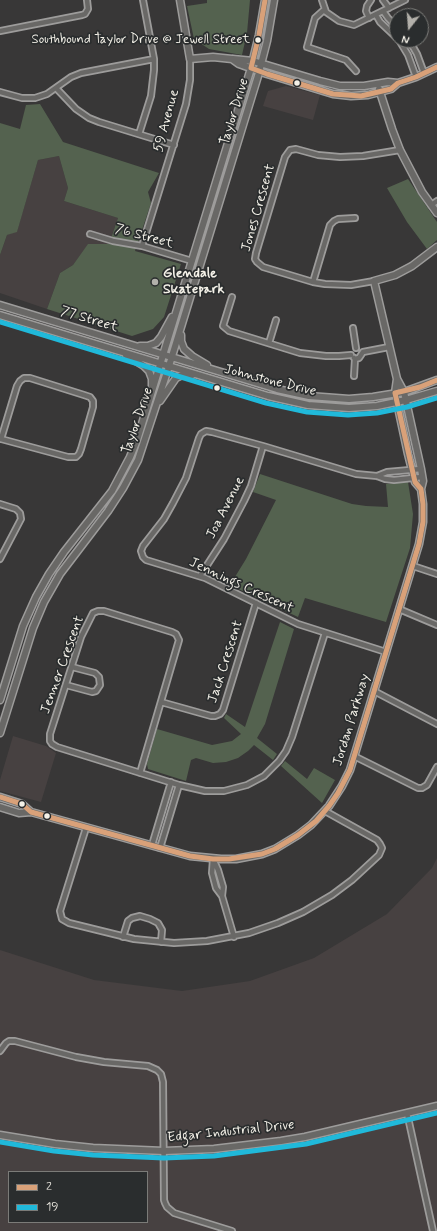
<!DOCTYPE html>
<style>
body{margin:0}
#map{position:relative;width:437px;height:1231px;overflow:hidden;background:#383737;font-family:Mynerve,sans-serif}
canvas{display:block}
.legend{position:absolute;left:8px;top:1171px;width:140px;height:52px;box-sizing:border-box;background:#2a2d2e;border:1px solid #7b7b78;margin:0;padding:5px 7px;list-style:none;font-size:12px;color:#f4f1e8}
.legend li{display:flex;align-items:center;gap:8px;height:20px}
.legend b{width:20px;border:1px solid #7b7b78}
.north{position:absolute;left:389px;top:8px;width:40px;height:40px;box-sizing:border-box;background:#2a2d2e;border:1px solid #7b7b78;border-radius:50%;rotate:197deg;font-size:11px;font-weight:700;line-height:16px;text-align:center;color:#f4f1e8}
.north::after{content:'';display:block;margin:auto;width:14px;height:18px;background:#b2b0aa;clip-path:polygon(50% 0,100% 100%,50% 72%,0 100%)}
</style>
<div id="map">
<canvas width="437" height="1231"></canvas>
<ul class="legend">
<li><b style="height:5px;background:#d9a179"></b>2</li>
<li><b style="height:5px;background:#20b9da"></b>19</li>
</ul>
<div class="north">N</div>
</div>
<script>
const context = document.querySelector('canvas').getContext('2d');
context.lineJoin = 'round';
function paint(path, color) {
  context.fillStyle = color;
  context.fill(path, 'evenodd');
}
function toPath(rows) {
  const path = new Path2D();
  for (const r of rows) {
    path.moveTo(r[0], r[1]);
    for (let i = 2; i < r.length; i += 2) path.lineTo(r[i], r[i + 1]);
  }
  return path;
}
function stroke(path, color, width, dash) {
  context.strokeStyle = color;
  context.lineWidth = width;
  context.lineCap = dash ? 'butt' : 'round';
  context.setLineDash(dash || []);
  context.stroke(path);
}
function write(font, color, halo, rows, align = 'center') {
  context.font = font + ' Mynerve,sans-serif';
  context.lineWidth = 3.5;
  context.setLineDash([]);
  context.textBaseline = 'middle';
  context.strokeStyle = halo;
  context.fillStyle = color;
  for (const [text, x, y, turn = 0] of rows) {
    context.save();
    context.translate(x, y);
    context.rotate((+turn || 0) * Math.PI / 180);
    context.textAlign = isNaN(turn) ? turn : align;
    if (halo) context.strokeText(text, 0, 0);
    context.fillText(text, 0, 0);
    context.restore();
  }
}
paint(toPath([
 [286,86,320,95,313,120,263,106,268,91],
 [59,156,68,188,64,201,118,218,109,244,88,245,73,265,60,273,47,309,0,293,0,255,7,235,17,231,38,160],
 [13,736,46,746,56,753,41,802,0,791,0,780],
 [437,858,437,1231,0,1231,0,950,94,980,182,991,250,981,314,958,387,914,432,868],
 [9,1172,147,1172,147,1222,9,1222]
]), '#474141');
paint(toPath([
 [207,0,250,0,247,33,242,55,209,49,194,39,187,6,207,3],
 [40,104,63,142,159,173,148,192,151,203,135,251,181,264,164,317,153,329,132,336,47,309,60,273,73,265,88,244,109,244,118,218,64,201,68,188,59,156,38,160,17,232,7,235,0,255,0,123,20,129,26,105],
 [408,179,437,222,437,240,427,249,407,222,387,188],
 [260,474,352,504,366,506,388,507,386,484,408,482,413,514,410,548,386,622,305,598,298,617,230,585,246,559,276,500,253,492],
 [280,622,294,629,265,724,257,738,277,754,273,760,254,745,248,751,238,758,226,762,213,763,196,758,191,760,186,781,148,769,147,764,157,729,212,745,232,741,241,734,224,718,226,714,245,727],
 [285,761,307,779,314,768,335,780,322,803,281,766]
]), '#54624f');
const street = toPath([
 [322,0,326,12,339,21,354,25,405,0],
 [383,0,389,8],
 [325,9,315,18,307,47,346,60,356,71],
 [383,11,388,18,397,27],
 [376,15,380,22,397,38],
 [369,18,366,11,367,6,371,0],
 [0,31,82,15,85,14,88,9,87,0],
 [399,40,408,55,416,77],
 [409,40,417,54,424,73],
 [56,88,76,109,89,118,99,122,174,145],
 [0,92,22,98,35,98,47,94,71,77,81,73,154,59],
 [139,134,151,96,154,70,154,59,143,0],
 [431,205,437,201],
 [90,234,113,241,142,246,192,261],
 [142,246,186,104,190,80,190,59],
 [374,281,351,285,325,284,313,282,263,267,257,262,255,259,256,253,285,157,290,150,296,149,318,155,340,157,363,156,400,150],
 [313,282,330,225,334,221,338,219,355,218],
 [232,297,223,326,229,331,300,353,326,356,339,356,351,355],
 [353,328,356,348],
 [269,343,276,320],
 [355,359,359,358,363,352,389,347],
 [354,376,355,359,354,358],
 [0,439,1,439,68,457,76,457,79,454,81,449,93,407,93,401,90,397,84,395,30,378,24,378,20,381,17,386,1,439],
 [377,476,387,472,421,469],
 [0,504,16,509,20,513,21,519,0,559],
 [413,566,437,574],
 [200,576,224,539,244,501,251,486,263,446],
 [399,609,437,625],
 [386,652,298,624,205,578,146,560,143,557,141,551,143,546,164,519,173,503,186,478,199,438,201,434,206,431,212,432,263,446,356,474,377,476,385,479,394,480,422,477],
 [66,685,92,692,96,691,100,685,99,677,95,673,72,667],
 [374,691,437,724],
 [161,702,211,716,215,716,220,714,223,710,256,603],
 [354,756,418,788,422,788,427,785,437,767],
 [140,773,179,640,176,634,172,632,104,611,98,611,93,613,81,637,50,734,50,741,52,744,57,747,179,785,205,791,224,791,247,785,264,776,279,761,286,751,292,737,325,633],
 [86,828,60,911,62,919,69,923,134,939,174,943,207,941,249,933,278,923,303,912,332,895,352,880,379,855,382,848,380,844,377,840,325,811],
 [152,845,171,782],
 [160,848,179,785],
 [213,859,218,870,223,887,222,896,234,937],
 [213,859,212,873,216,888,222,896],
 [123,937,128,921,132,918,140,916,150,919,158,923,162,930,161,942],
 [0,1051,6,1043,9,1041,15,1041,76,1057,104,1062,148,1066,157,1070,161,1074,163,1082,164,1200,165,1203,167,1207,174,1213,232,1231],
 [407,1113,433,1231]
]);
const secondary = toPath([
 [180,0,190,59,213,57,232,59,239,64,267,74,333,94,351,96,368,95,391,89,398,83,416,77,437,67],
 [233,59,253,61,320,81,340,86,364,86,388,82,398,83],
 [379,89,392,129,400,150,422,192,437,213],
 [0,305,277,389,309,396,349,399,373,397,404,392,437,380],
 [0,315,268,396,308,405,349,408,377,406,406,400,437,391],
 [181,335,181,341,184,349,192,356,207,365],
 [140,346,148,346,156,343,161,337,172,317],
 [126,355,144,366,149,371,152,379,152,387],
 [397,379,395,393,408,454,415,482,421,489],
 [160,401,176,378,182,375,192,375],
 [0,700,23,626,36,597,49,574,64,552,112,491,130,457,137,440,251,68,259,35,265,0],
 [0,733,33,628,44,602,60,574,108,511,123,488,138,460,169,366,258,76,267,41,274,0],
 [0,797,22,804,31,812],
 [0,807,19,813,31,812,190,856,221,859,236,859,262,854,275,849,298,835,311,825,329,806,342,786,350,770,419,544,423,522,423,504,421,489,423,481,421,469,404,392,397,379,374,281,395,275,412,266,437,247],
 [0,1135,55,1144,93,1148,164,1151,214,1149,281,1141,305,1137,437,1106]
]);
stroke(street, '#9d9c9b', 8);
stroke(secondary, '#9d9c9b', 9);
stroke(street, '#696866', 4.5);
stroke(secondary, '#696866', 6);
stroke(toPath([
 [265,0,259,35,251,68,267,74,333,94,361,96,391,89,398,83,416,77,437,67],
 [0,797,22,804,31,812,190,856,213,859,229,859,262,854,275,849,298,835,316,821,329,806,338,793,350,770,419,544,423,522,423,504,421,489,415,482,395,393,420,387,437,380]
]), '#d9a179', 5);
stroke(toPath([
 [0,322,266,403,307,412,348,415,377,413,407,407,437,398],
 [0,1142,54,1151,93,1155,164,1158,214,1156,306,1144,437,1113]
]), '#20b9da', 5);
for (const [x, y, r, color] of [
 [258,40,3.5,"#f4f1e8"],
 [297,83,3.5,"#f4f1e8"],
 [155,282,4,"#b2b0aa"],
 [217,388,3.5,"#f4f1e8"],
 [22,804,3.5,"#f4f1e8"],
 [47,816,3.5,"#f4f1e8"]
]) {
  const dot = new Path2D();
  dot.arc(x, y, r, 0, 2 * Math.PI);
  context.fillStyle = color;
  context.fill(dot);
  stroke(dot, '#2a2d2e', 1.5);
}
write('13px', '#f4f1e8', '#2a2d2e', [
 ["Southbound Taylor Drive @ Jewell Street",250,40]
], 'right');
write('14px', '#f4f1e8', '#2a2d2e', [
 ["Taylor Drive",235,112,-73],
 ["59 Avenue",167,121,-75],
 ["Jones Crescent",259,208,-74],
 ["76 Street",144,237,15],
 ["77 Street",89,320,17],
 ["Johnstone Drive",270,381,14],
 ["Taylor Drive",138,421,-71],
 ["Joa Avenue",226,508,-63],
 ["Jennings Crescent",241,586,25],
 ["Jack Crescent",226,662,-72],
 ["Jenner Crescent",63,665,-70],
 ["Jordan Parkway",352,720,-73],
 ["Edgar Industrial Drive",231,1132,-6]
]);
write('bold 14px', '#f4f1e8', '#2a2d2e', [
 ["Glendale",163,274],
 ["Skatepark",163,290]
], 'left');
</script>
